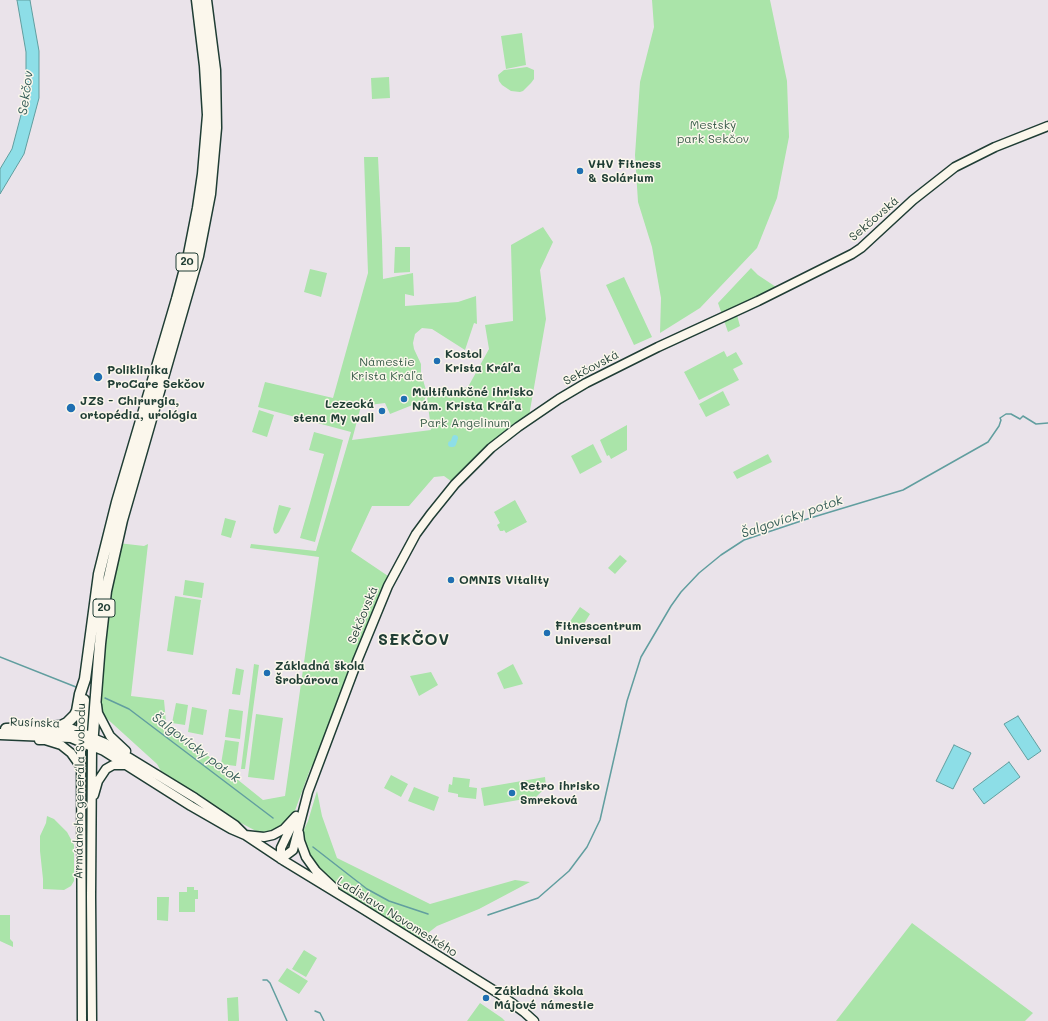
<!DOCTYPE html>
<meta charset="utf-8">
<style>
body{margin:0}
canvas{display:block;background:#eae3ea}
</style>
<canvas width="1048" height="1021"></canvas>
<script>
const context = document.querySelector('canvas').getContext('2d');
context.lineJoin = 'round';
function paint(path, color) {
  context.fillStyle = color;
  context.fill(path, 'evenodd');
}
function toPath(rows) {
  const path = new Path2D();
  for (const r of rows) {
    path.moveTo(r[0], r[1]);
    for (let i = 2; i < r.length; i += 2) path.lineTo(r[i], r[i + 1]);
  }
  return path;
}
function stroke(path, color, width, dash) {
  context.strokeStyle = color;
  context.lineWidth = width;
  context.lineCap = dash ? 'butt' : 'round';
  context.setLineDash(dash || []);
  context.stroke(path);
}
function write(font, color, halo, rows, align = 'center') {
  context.font = font + ' Mali,sans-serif';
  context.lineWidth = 3;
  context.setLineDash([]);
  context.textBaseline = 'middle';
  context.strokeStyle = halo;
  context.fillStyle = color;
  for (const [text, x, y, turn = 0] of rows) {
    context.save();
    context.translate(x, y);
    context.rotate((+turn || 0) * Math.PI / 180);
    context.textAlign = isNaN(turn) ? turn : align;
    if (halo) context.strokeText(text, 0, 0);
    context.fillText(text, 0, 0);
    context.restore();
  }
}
paint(toPath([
 [652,0,770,0,787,81,789,137,777,198,757,248,700,308,660,333,661,298,652,247,638,202,635,155,640,82,654,27],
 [522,33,526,65,506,69,501,36],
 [527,67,534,70,534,79,531,83,523,91,520,92,511,91,502,85,499,81,498,75,504,70],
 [389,77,390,98,372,99,371,78],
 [364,157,378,157,382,241,383,279,413,273,414,296,405,294,405,306,458,302,476,296,477,324,474,323,465,350,432,329,422,328,415,334,413,343,414,349,421,364,421,373,428,397,468,387,489,349,485,325,513,321,511,245,543,227,553,242,540,270,546,319,529,416,455,484,444,476,434,477,409,506,372,506,351,551,391,578,321,759,311,767,293,816,278,830,265,834,256,831,241,823,161,771,157,764,103,715,99,706,111,571,118,543,144,546,148,544,131,696,164,700,166,722,263,800,285,796,319,557,250,548,251,544,316,551,351,432,258,407,265,382,333,398,368,273],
 [427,397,431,430,352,440,361,406,385,403,390,414,425,400,425,398],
 [395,247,410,247,410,272,394,273],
 [751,268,758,275,779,289,735,308,740,326,728,332,718,303],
 [310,269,327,273,321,297,304,292],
 [624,277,652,337,634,345,606,285],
 [724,351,727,357,736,352,743,364,733,369,739,380,699,400,684,372],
 [723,391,730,405,706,417,699,404],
 [259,410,274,415,267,437,252,432],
 [627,425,627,450,611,459,609,455,607,456,600,440],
 [314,432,343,440,315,542,300,538,324,454,309,450],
 [593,444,602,462,580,474,571,456],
 [768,454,772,462,737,479,733,472],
 [515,500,527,522,506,533,504,530,503,531,500,531,497,525,500,523,494,512],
 [279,505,291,508,279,532,276,534,274,533,273,529],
 [225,518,236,521,231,538,221,535],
 [620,555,627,561,615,574,608,568],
 [185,580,204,583,202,598,183,595],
 [175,596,201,600,193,655,167,651],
 [580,607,590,614,580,630,569,623],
 [254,664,259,665,245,769,241,769],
 [513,664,523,684,504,689,497,673],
 [236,668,244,670,240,695,232,694],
 [431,672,438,685,419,696,410,676],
 [176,703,188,705,185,725,172,723],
 [192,707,207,710,203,735,188,732],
 [229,709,243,711,240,739,225,737],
 [256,714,283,718,274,780,248,777],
 [225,740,239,742,236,766,221,764],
 [391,775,408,784,401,797,384,788],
 [453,777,470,779,469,787,477,788,476,799,458,797,458,794,448,792,449,784,452,785],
 [545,777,546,787,536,797,484,806,481,788],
 [414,787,439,797,434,811,408,801],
 [317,791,322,816,337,858,430,904,515,880,530,882,479,909,437,926,414,944,330,882,311,861,300,838,308,821],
 [47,816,54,819,67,832,74,845,74,881,71,886,64,890,43,889,43,879,40,851,40,836,46,823],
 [187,887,194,887,194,890,198,890,198,899,195,899,195,912,179,912,179,892,187,892],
 [157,897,169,897,168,921,157,920],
 [0,915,10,915,10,939,13,942,13,947,0,941],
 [912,923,1033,1013,1025,1021,836,1021],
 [304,950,317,958,306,977,292,969],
 [287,968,308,981,299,994,278,981],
 [238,997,239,1021,228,1021,227,998],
 [480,1003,502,1018,505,1021,467,1021]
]), '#aae4a9');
const water = toPath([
 [17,0,30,0,31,6,39,51,39,98,24,154,0,194,0,169,12,149,26,96,26,52,17,0],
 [1018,716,1041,751,1028,760,1004,724,1018,716],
 [954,745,971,753,953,789,936,781,954,745],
 [1009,762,1020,777,984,804,973,789,1009,762]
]);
paint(water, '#8ddee7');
stroke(water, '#619e9f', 1);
stroke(toPath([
 [0,657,76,687],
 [105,698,129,709,273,818],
 [313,847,367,889,389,901,428,914],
 [488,915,538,898,569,871,587,847,600,820,627,701,641,657,671,606,681,592,699,573,721,555,744,540,807,519,903,490,988,442,999,426,1001,420,1000,418,1006,414,1011,414,1020,419,1023,416,1036,424,1048,423],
 [263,980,267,980,270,983,287,1021],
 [315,1011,320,1013,324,1021]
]), '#619e9f', 1.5);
stroke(toPath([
 [451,444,453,444,455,438]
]), '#8ddee7', 6);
const minor = toPath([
 [97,705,98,713,110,736,126,751],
 [93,738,105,743,195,798,235,825,245,835,281,859,363,909,498,993,524,1012,534,1021],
 [39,740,45,740,61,745,71,753,81,767],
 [81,742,82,1021],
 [94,795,98,781,106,769,113,765,127,765],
 [299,833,300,841,306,857,316,871,334,888],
 [281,859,293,850,308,792,358,659,388,586,416,534,430,515,455,484,491,448,518,427,559,399,586,383,658,347,758,301,852,254,861,248,913,200,955,167,995,147,1048,126],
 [281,859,281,848,293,823],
 [92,1021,91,897,92,746,104,751,191,806,231,829,245,835,264,837,273,835,284,829,296,816]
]);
const major = toPath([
 [57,728,72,730,87,736],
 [6,729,50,727,61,726,67,723,75,715,77,711,80,694,85,679,99,574,117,502,177,299,189,254,198,208,203,174,208,115,205,66,197,0],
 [0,734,71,737,92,746,100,644,106,591,122,520,198,256,210,194,216,128,215,70,206,0],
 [81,742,84,700]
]);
stroke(minor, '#1f3d34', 11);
stroke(major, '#1f3d34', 13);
stroke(minor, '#fbf7ec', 8);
stroke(major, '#fbf7ec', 10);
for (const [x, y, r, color] of [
 [580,171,4,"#1f6fb2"],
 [437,361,4,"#1f6fb2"],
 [98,377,5,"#1f6fb2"],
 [404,399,4,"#1f6fb2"],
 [71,408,5,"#1f6fb2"],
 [382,411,4,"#1f6fb2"],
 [451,580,4,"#1f6fb2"],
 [547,633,4,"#1f6fb2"],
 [267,673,4,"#1f6fb2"],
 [512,793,4,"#1f6fb2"],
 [486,998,4,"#1f6fb2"]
]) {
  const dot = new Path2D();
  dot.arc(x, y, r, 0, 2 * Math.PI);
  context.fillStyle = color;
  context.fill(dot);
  stroke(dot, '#fbf7ec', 1.5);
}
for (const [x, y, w] of [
 [187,262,22],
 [104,608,22]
]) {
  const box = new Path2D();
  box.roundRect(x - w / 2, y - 9, w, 18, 3);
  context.fillStyle = '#fbf7ec';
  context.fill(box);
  stroke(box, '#1f3d34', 1);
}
write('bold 11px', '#1f3d34', null, [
 ["20",187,262],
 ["20",104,608]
]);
write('12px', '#3b5e4b', '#fbf7ec', [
 ["Mestský",713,125],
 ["park Sekčov",713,139],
 ["Námestie",387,362],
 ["Krista Kráľa",387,376],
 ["Park Angelinum",465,423]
]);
write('bold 12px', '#1f3d34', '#fbf7ec', [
 ["VHV Fitness",588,164],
 ["& Solárium",588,178],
 ["Kostol",445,354],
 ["Krista Kráľa",445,368],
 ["Poliklinika",107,370],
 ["ProCare Sekčov",107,384],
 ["Multifunkčné ihrisko",412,392],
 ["Nám. Krista Kráľa",412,406],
 ["JZS - Chirurgia,",80,401],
 ["ortopédia, urológia",80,415],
 ["Lezecká",374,404,"right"],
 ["stena My wall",374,418,"right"],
 ["OMNIS Vitality",459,580],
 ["Fitnescentrum",555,626],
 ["Universal",555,640],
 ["Základná škola",275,666],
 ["Šrobárova",275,680],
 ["Retro ihrisko",520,786],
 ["Smreková",520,800],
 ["Základná škola",494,991],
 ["Májové námestie",494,1005]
], 'left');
write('12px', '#1f3d34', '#fbf7ec', [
 ["Sekčovská",874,219,-41],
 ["Sekčovská",591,368,-28],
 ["Sekčovská",363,615,-68],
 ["Rusínska",35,723,2],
 ["Armádneho generála Svobodu",80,791,-89],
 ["Ladislava Novomeského",397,917,32]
]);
write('italic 13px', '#355d58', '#fbf7ec', [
 ["Sekčov",26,93,-82],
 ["Šalgovícky potok",792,517,-19],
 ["Šalgovícky potok",196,748,37]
]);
context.letterSpacing = '1px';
write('bold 16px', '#1f3d34', '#fbf7ec', [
 ["SEKČOV",414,640]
]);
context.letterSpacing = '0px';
</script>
